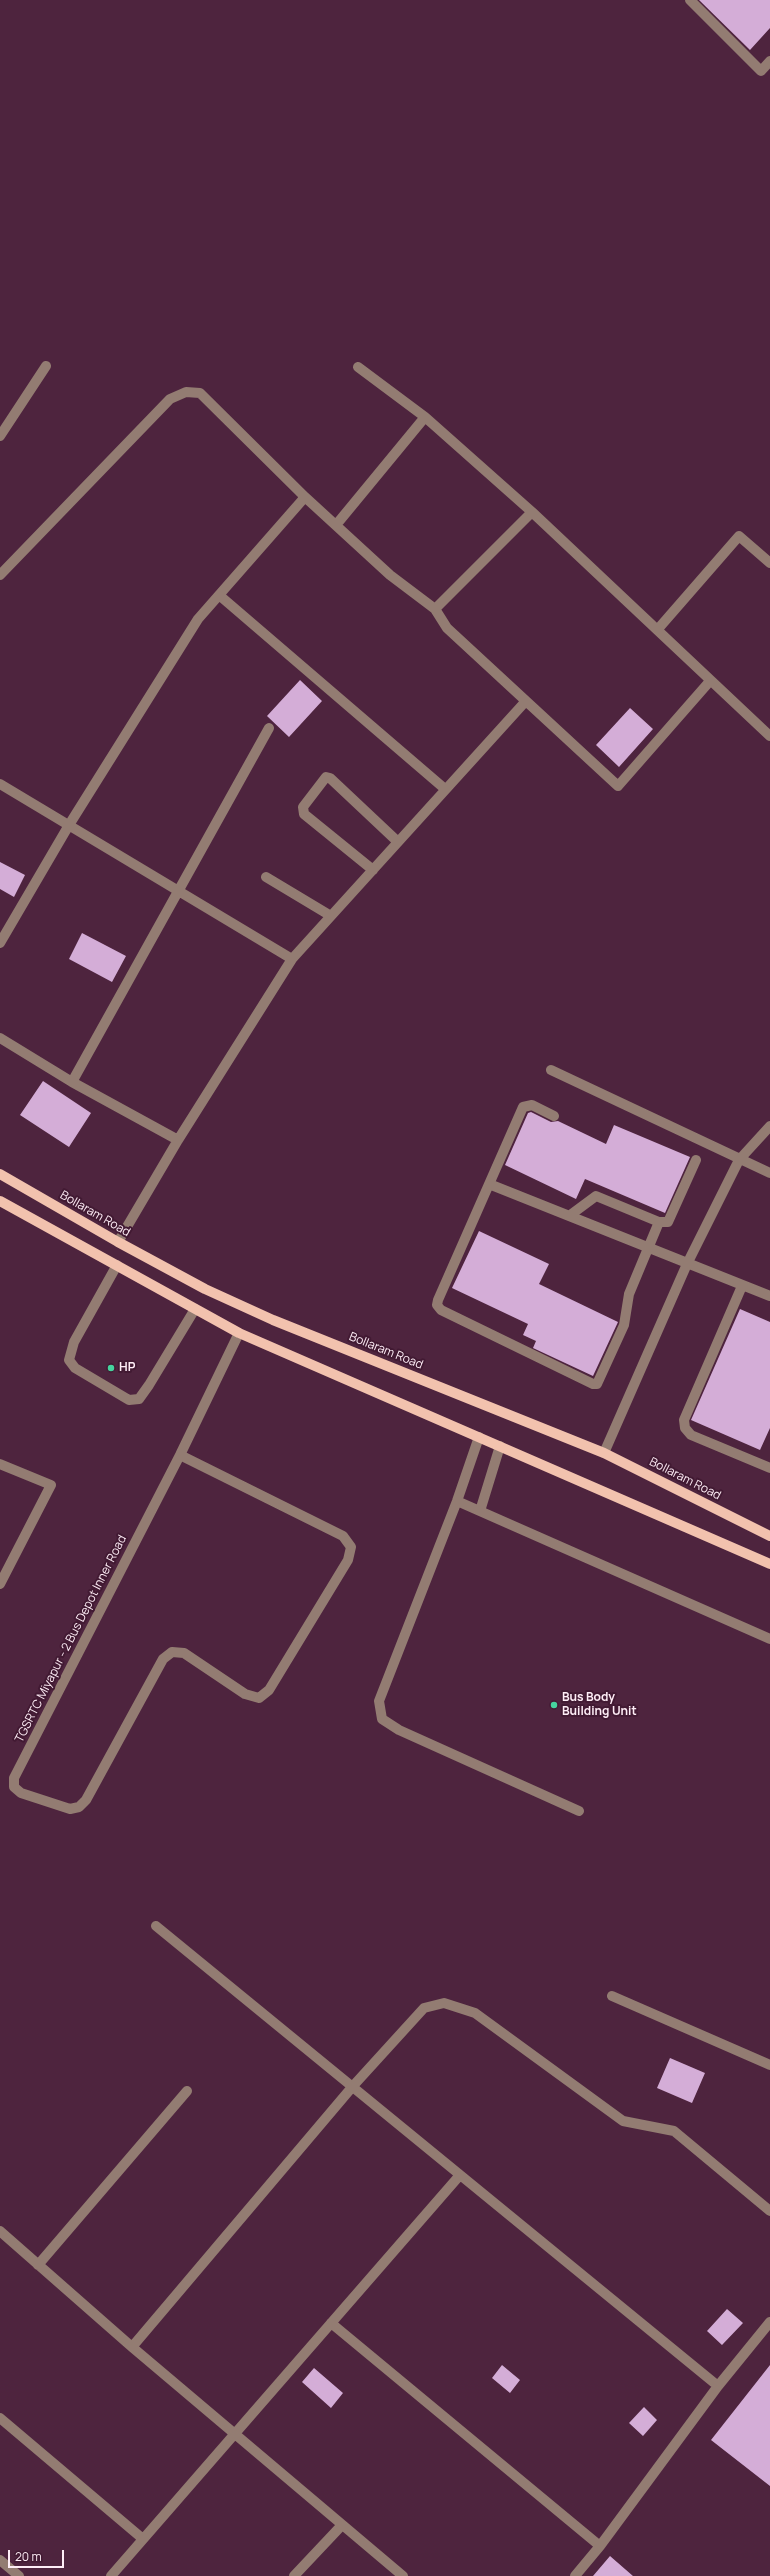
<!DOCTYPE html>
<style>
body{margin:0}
#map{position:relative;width:770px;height:2576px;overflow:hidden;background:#4e243e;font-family:Manrope,sans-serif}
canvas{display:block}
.scale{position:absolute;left:8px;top:2550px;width:56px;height:18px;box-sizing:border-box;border:2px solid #feedf6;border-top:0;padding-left:5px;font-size:12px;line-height:14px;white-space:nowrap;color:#feedf6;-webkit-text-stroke:3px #421a33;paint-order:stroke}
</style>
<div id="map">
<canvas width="770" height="2576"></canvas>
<div class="scale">20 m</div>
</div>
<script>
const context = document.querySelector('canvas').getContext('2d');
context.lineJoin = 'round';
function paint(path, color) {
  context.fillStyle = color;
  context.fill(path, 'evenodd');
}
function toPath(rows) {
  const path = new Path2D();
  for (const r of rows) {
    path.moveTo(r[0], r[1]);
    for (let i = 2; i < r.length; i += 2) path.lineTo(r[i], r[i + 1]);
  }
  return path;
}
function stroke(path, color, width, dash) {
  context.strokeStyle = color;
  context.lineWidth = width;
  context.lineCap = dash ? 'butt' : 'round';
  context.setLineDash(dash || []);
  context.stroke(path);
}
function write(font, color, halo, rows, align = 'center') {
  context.font = font + ' Manrope,sans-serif';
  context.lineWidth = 4;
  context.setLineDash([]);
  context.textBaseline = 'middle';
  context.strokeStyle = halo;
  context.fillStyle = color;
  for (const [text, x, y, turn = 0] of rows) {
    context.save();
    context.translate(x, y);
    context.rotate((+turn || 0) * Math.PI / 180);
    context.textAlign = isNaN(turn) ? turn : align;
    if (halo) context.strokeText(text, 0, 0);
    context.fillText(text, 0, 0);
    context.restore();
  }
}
paint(toPath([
 [699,0,770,0,770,28,750,50],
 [300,680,322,701,289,737,267,716],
 [630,708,653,729,619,767,596,745],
 [0,862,25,875,14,897,0,889],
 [82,933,126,956,112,982,69,959],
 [43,1081,91,1113,69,1147,20,1115],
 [531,1112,551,1122,558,1121,606,1144,614,1125,690,1157,665,1213,585,1179,576,1199,505,1165,528,1113],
 [479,1231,549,1264,539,1284,618,1322,593,1376,533,1348,536,1341,523,1335,528,1324,452,1288],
 [740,1309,770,1322,770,1428,760,1450,691,1420],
 [670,2058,705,2073,692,2103,657,2088],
 [727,2309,743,2323,722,2345,707,2331],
 [502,2365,520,2380,510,2393,492,2378],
 [770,2365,770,2486,711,2440],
 [314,2368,343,2393,331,2408,302,2382],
 [644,2407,657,2420,643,2436,629,2423],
 [610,2556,633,2576,593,2576]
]), '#d4add7');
stroke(toPath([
 [690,0,761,71,770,61],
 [358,367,425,417,532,512,770,736],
 [0,436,46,366],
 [336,525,425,417],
 [0,575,170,399,186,392,200,393,305,497,390,575,435,609,447,628,618,786,710,681],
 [219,595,445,789],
 [435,609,532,512],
 [658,629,739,536,770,563],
 [0,784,292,959],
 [373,870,304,814,303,807,326,777,330,778,398,842],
 [266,877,331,916],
 [0,943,69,825,198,619,305,497],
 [0,1038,72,1082,178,1140,292,959,525,702],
 [551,1070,770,1173],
 [72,1082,269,728],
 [554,1116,532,1105,523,1107,438,1300,437,1305,441,1310,593,1384,597,1384,624,1325,629,1294,659,1222],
 [489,1184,770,1296],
 [569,1216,596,1196,659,1222,668,1222,696,1160],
 [118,1242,178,1140],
 [117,1265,74,1342,69,1360,75,1368,129,1400,139,1399,149,1385,195,1309],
 [742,1286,684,1420,685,1428,691,1435,770,1468],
 [479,1437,457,1501,379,1701,382,1719,399,1730,579,1811],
 [604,1453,687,1264,739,1160,770,1126],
 [180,1455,343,1536,351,1547,348,1560,269,1690,259,1698,245,1694,184,1653,172,1652,163,1659,86,1800,79,1807,70,1809,21,1793,14,1787,14,1778,180,1455,239,1333],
 [0,1464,51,1485,0,1584],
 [457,1501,770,1639],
 [480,1511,500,1446],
 [156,1926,718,2386],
 [612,1996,770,2065],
 [0,2231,132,2347,403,2576],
 [38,2265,187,2091],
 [331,2323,600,2546],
 [132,2347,353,2086,424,2008,444,2003,475,2013,623,2121,674,2131,770,2211],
 [0,2418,143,2539],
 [0,2560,19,2576],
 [111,2576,460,2175],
 [294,2576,342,2525],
 [575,2576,600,2546,718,2386,770,2322]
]), '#937c72', 10);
stroke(toPath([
 [0,1174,118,1242,205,1289,273,1320,604,1453,770,1536],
 [0,1201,239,1333,770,1564]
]), '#f2c2ae', 10);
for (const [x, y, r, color] of [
 [111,1368,4,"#46d49e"],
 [554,1705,4,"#46d49e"]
]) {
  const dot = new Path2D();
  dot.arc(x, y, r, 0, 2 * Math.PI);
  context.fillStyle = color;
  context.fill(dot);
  stroke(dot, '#421a33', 1.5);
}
write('12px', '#feedf6', '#421a33', [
 ["Bollaram Road",95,1214,30],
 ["Bollaram Road",386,1351,22],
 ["Bollaram Road",685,1479,27],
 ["TGSRTC Miyapur - 2 Bus Depot Inner Road",71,1639,-63]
]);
write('bold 12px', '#feedf6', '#421a33', [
 ["HP",119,1368],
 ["Bus Body",562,1698],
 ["Building Unit",562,1712]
], 'left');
</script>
